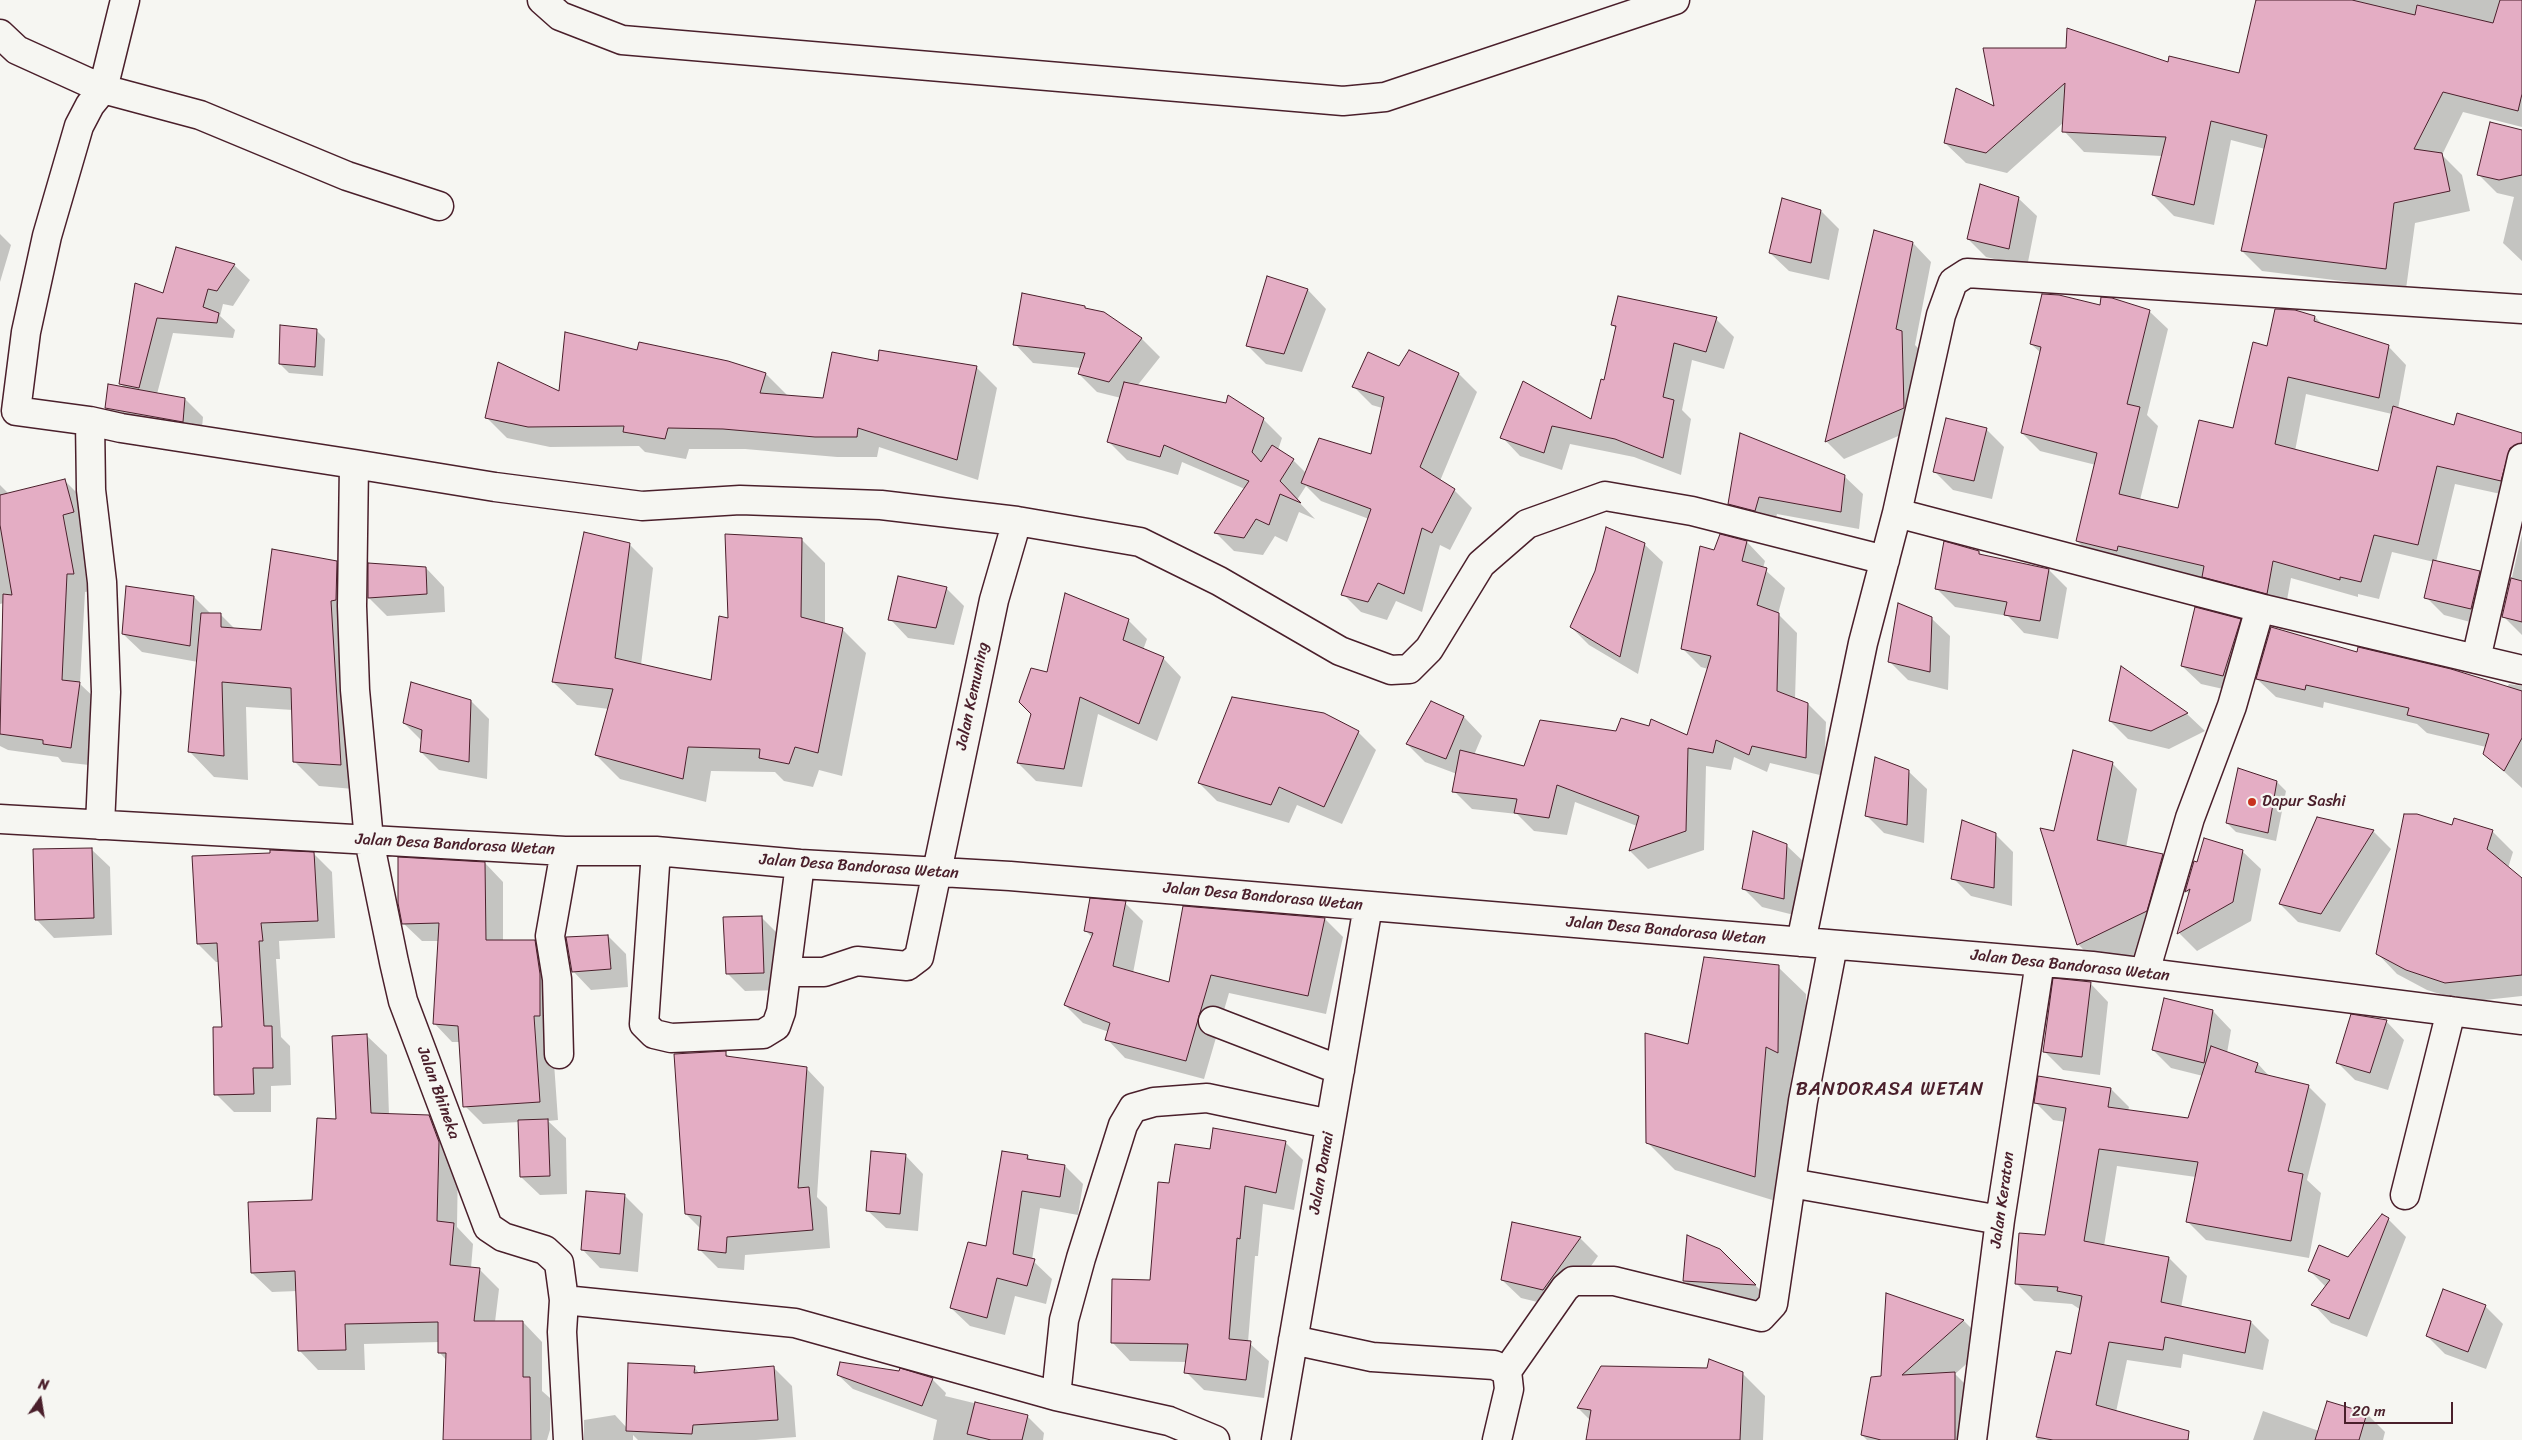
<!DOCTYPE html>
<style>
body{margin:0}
#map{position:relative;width:2522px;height:1440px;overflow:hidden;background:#f6f6f2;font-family:Sriracha,sans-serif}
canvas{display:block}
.north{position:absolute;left:15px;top:1375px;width:50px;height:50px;-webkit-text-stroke:4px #f6f6f2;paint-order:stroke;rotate:13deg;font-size:14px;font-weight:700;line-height:20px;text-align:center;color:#4a1f2b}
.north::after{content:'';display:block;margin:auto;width:18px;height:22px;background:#4a1f2b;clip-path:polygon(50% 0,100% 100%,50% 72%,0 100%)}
.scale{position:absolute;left:2344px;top:1402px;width:109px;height:22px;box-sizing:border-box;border:2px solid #4a1f2b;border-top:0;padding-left:6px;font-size:15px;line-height:18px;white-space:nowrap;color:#4a1f2b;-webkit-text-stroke:4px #f6f6f2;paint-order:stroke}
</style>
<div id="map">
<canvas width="2522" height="1440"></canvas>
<div class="north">N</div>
<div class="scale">20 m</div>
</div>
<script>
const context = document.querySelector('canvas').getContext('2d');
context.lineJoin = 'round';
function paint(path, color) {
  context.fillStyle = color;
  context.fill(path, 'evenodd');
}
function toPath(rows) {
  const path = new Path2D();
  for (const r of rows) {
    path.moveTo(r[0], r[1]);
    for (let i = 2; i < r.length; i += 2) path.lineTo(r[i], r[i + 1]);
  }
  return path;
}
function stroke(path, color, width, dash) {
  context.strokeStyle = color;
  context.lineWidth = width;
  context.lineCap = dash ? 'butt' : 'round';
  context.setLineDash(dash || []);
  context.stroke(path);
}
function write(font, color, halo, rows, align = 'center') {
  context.font = font + ' Sriracha,sans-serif';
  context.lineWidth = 4.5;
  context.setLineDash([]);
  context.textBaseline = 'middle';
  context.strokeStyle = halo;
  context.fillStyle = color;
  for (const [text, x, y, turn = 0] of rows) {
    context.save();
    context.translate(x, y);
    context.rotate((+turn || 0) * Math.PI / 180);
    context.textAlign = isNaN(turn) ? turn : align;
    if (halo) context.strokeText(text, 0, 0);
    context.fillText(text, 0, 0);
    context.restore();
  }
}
paint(toPath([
 [2257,0,2522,0,2522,127,2463,112,2442,155,2462,175,2470,211,2415,223,2406,289,2262,271,2242,251,2265,149,2231,140,2214,225,2174,216,2153,195,2162,156,2084,152,2064,131,2064,122,2007,173,1966,163,1945,143,1996,108,1984,49,2168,63,2240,75],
 [2522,131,2522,261,2503,243,2514,197,2497,193,2479,175],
 [2018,198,2037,216,2027,267,1986,257,1968,239],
 [1821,211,1839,229,1829,280,1789,271,1770,253],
 [0,234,11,245,0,282],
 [1913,243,1931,262,1915,345,1920,350,1922,426,1844,459,1826,441],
 [234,265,250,280,233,306,223,304,220,316,235,330,233,338,173,333,157,394,185,399,203,417,201,439,125,426,106,408,125,388,121,384,164,295],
 [1268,277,1308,290,1326,309,1302,372,1266,364,1248,346],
 [2101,306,2149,311,2168,329,2147,415,2158,426,2140,500,2179,510,2234,429,2268,348,2315,317,2323,325,2388,346,2406,365,2398,409,2455,427,2522,435,2522,487,2519,498,2455,484,2436,562,2479,572,2498,590,2489,627,2444,615,2426,597,2434,562,2392,552,2379,599,2358,594,2358,597,2291,578,2285,611,2095,559,2077,541,2096,465,2040,451,2022,433,2041,353,2031,344],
 [2306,394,2392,414,2379,472,2295,451],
 [1087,310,1104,314,1142,339,1160,357,1137,386,1263,419,1282,438,1278,450,1293,460,1306,473,1372,455,1382,408,1372,405,1354,387,1399,368,1410,352,1459,374,1477,392,1440,481,1454,490,1472,508,1450,550,1440,545,1422,612,1396,601,1387,620,1361,612,1343,594,1369,519,1321,501,1306,486,1297,500,1315,519,1299,512,1287,542,1275,536,1263,555,1234,551,1216,533,1245,489,1182,462,1178,475,1127,460,1109,442,1121,398,1097,392,1079,374,1081,368,1033,363,1015,344],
 [1716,319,1734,337,1724,369,1692,360,1682,410,1691,419,1681,475,1634,457,1570,444,1562,470,1520,456,1502,437,1524,383,1592,420,1605,382,1617,329,1612,325],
 [316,330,325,339,323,376,289,373,280,364],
 [638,352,727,362,766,374,787,395,824,399,879,363,976,367,997,388,978,480,879,447,877,457,837,457,745,449,689,449,686,459,645,452,639,446,550,447,507,438,486,417,560,393],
 [1986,429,2004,447,1992,499,1953,490,1935,472],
 [1844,476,1863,494,1859,529,1777,514,1773,528,1747,522,1729,504],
 [65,481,83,499,91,530,80,532,91,591,85,592,80,684,98,701,89,765,62,762,58,757,8,750,0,746,0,670,4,603,0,604,0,485,9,494],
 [2522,534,2522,635,2503,616],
 [1720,536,1747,542,1765,561,1763,568,1785,588,1778,614,1797,633,1795,699,1808,704,1826,722,1824,776,1770,763,1767,772,1734,757,1731,770,1706,766,1704,850,1648,869,1630,851,1637,826,1575,802,1567,835,1534,831,1517,814,1472,809,1454,791,1457,774,1425,762,1407,744,1432,703,1464,717,1482,736,1474,755,1525,767,1617,732,1688,737,1708,669,1701,667,1683,649],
 [801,539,825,563,825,625,842,629,866,653,842,776,819,770,813,787,784,781,775,772,711,771,706,802,620,779,596,755,609,709,577,705,553,682,629,544,653,568,641,665,712,682,730,619],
 [1644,544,1663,562,1638,674,1589,645,1571,627],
 [1979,552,1984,557,2049,570,2067,588,2058,639,2024,633,2008,616,1955,607,1937,589],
 [336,562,361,587,365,790,319,786,294,761,293,710,246,707,248,780,214,777,190,752,198,662,142,652,123,634,194,597,211,614,220,614,235,629,262,631],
 [426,568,444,587,445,612,387,616,369,598],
 [946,588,964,606,954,645,908,638,890,619],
 [1931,618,1950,636,1948,690,1908,680,1890,662],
 [1128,620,1147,639,1143,650,1163,658,1181,677,1157,741,1098,714,1082,787,1036,781,1018,763,1048,674],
 [2240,620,2258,638,2241,693,2201,684,2182,666],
 [2358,653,2507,688,2509,684,2522,686,2522,788,2484,753,2486,747,2427,733,2417,724,2324,702,2323,708,2276,697,2257,679],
 [2122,669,2187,714,2205,731,2169,749,2128,739,2110,721],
 [471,701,489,719,487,779,439,770,421,752,422,741,404,723],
 [1358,732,1376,750,1342,824,1297,805,1289,823,1217,801,1199,783],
 [2112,763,2137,789,2126,848,2162,856,2189,882,2198,863,2242,851,2261,869,2251,921,2197,951,2179,933,2190,895,2185,890,2172,936,2103,970,2078,944,2042,829,2055,832],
 [1908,771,1927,789,1924,843,1884,833,1866,815],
 [2277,782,2286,791,2276,841,2236,832,2227,823],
 [2318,819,2373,831,2391,849,2340,932,2298,922,2280,904],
 [2453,826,2492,831,2513,852,2508,868,2522,880,2522,996,2466,1002,2427,990,2397,974,2377,953],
 [1995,834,2013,852,2012,906,1971,896,1953,878],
 [1786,845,1805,863,1802,917,1762,907,1744,889],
 [91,849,110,867,112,935,54,938,36,919],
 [314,854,332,872,335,938,279,941,280,959,276,959,281,1037,290,1046,291,1085,271,1086,271,1112,234,1112,216,1094,223,1028,219,962,216,962,198,944],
 [485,863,503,882,503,941,534,942,553,960,552,1034,558,1120,548,1121,566,1138,567,1194,540,1195,521,1177,519,1122,483,1124,465,1106,460,1042,452,1042,434,1023,439,941,422,941,403,923],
 [1125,903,1143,921,1133,973,1170,984,1325,919,1343,937,1326,1014,1229,993,1204,1079,1125,1058,1107,1039,1109,1032,1083,1023,1065,1005,1092,937,1085,930],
 [761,917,779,935,782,990,745,991,727,973],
 [608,936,626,954,628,987,591,990,573,971],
 [1778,967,1806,994,1805,1079,1792,1073,1782,1203,1675,1170,1648,1143,1689,1046],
 [2090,983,2108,1002,2100,1075,2063,1070,2045,1052],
 [2213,1011,2231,1030,2227,1053,2258,1064,2270,1077,2308,1086,2326,1104,2307,1180,2321,1193,2309,1258,2206,1240,2188,1222,2196,1177,2117,1166,2104,1246,2169,1258,2187,1276,2181,1308,2251,1322,2269,1340,2263,1370,2183,1354,2181,1368,2127,1360,2116,1412,2165,1440,2037,1440,2057,1352,2072,1355,2081,1310,2072,1304,2034,1301,2016,1283,2046,1236,2065,1122,2053,1120,2035,1102,2111,1089,2129,1107,2128,1111,2189,1120,2203,1076,2171,1068,2153,1050],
 [2386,1021,2404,1040,2388,1090,2355,1080,2337,1062],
 [367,1036,387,1055,389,1115,429,1116,448,1136,458,1162,457,1227,473,1244,471,1268,479,1269,499,1289,495,1322,523,1322,542,1342,542,1391,550,1398,550,1430,547,1440,444,1440,447,1361,440,1353,440,1342,364,1344,365,1370,318,1370,299,1350,297,1291,272,1292,252,1273,313,1201],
 [725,1053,731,1058,806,1068,824,1087,817,1197,827,1207,830,1248,745,1255,744,1270,718,1268,699,1249,701,1229,686,1214],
 [1285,1142,1303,1160,1294,1210,1263,1204,1258,1256,1255,1256,1248,1342,1269,1361,1264,1398,1204,1390,1186,1372,1187,1362,1130,1361,1112,1342,1151,1281,1170,1185,1211,1151],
 [905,1155,923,1174,918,1231,886,1228,867,1210],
 [1027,1156,1032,1161,1065,1166,1083,1184,1078,1215,1040,1208,1032,1260,1052,1279,1046,1304,1015,1296,1005,1335,970,1326,951,1308,987,1248],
 [587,1192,625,1196,643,1214,638,1272,600,1268,582,1249],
 [2388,1219,2406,1237,2367,1337,2331,1323,2313,1304,2326,1287,2310,1271,2349,1258],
 [1580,1238,1598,1256,1562,1308,1521,1298,1502,1280],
 [1720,1250,1772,1302,1702,1298,1684,1280],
 [1887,1295,1964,1321,1988,1345,1955,1374,1979,1398,1979,1440,1867,1440,1862,1435,1882,1378],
 [2485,1306,2503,1324,2486,1369,2445,1354,2427,1336],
 [694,1367,700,1374,774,1368,792,1386,796,1437,756,1440,638,1440,633,1435,633,1440,584,1440,584,1420,615,1415,627,1428],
 [1602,1367,1742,1373,1765,1396,1763,1440,1587,1440,1590,1420,1578,1408],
 [838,1375,932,1379,946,1393,945,1396,1027,1416,1044,1433,1043,1440,933,1440,937,1420,853,1389],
 [2263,1411,2319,1431,2367,1414,2385,1432,2383,1440,2253,1440]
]), '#0003');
const building = toPath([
 [2256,0,2352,0,2415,15,2417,5,2493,23,2500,0,2522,0,2522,94,2518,111,2443,92,2414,149,2442,153,2450,191,2394,203,2386,269,2241,251,2267,135,2211,121,2194,205,2152,195,2166,137,2062,132,2065,83,1986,153,1944,143,1956,88,1994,106,1983,48,2066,48,2067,28,2168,62,2169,56,2239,73,2256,0],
 [2490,122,2522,130,2522,175,2499,180,2477,175,2490,122],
 [1980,184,2019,197,2009,249,1967,239,1980,184],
 [1782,198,1821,210,1811,263,1769,253,1782,198],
 [1874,230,1913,242,1896,329,1902,331,1904,408,1825,442,1874,230],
 [176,247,235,264,217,291,208,289,203,307,219,313,217,323,157,318,139,388,119,384,135,283,163,293,176,247],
 [1267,276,1308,289,1284,354,1246,346,1267,276],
 [1022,293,1085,306,1085,308,1104,312,1142,338,1109,382,1078,374,1085,353,1013,345,1022,293],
 [2042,294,2059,295,2100,305,2101,297,2112,298,2150,310,2127,404,2140,407,2119,494,2178,508,2199,420,2233,428,2253,342,2267,346,2275,309,2295,310,2315,316,2314,321,2389,345,2379,398,2288,377,2275,444,2378,471,2393,406,2454,425,2457,413,2522,433,2522,443,2510,448,2501,481,2437,466,2418,545,2374,535,2361,582,2340,577,2340,580,2273,561,2267,594,2202,577,2204,566,2118,546,2117,551,2076,541,2097,453,2021,433,2041,347,2030,344,2042,294],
 [1618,296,1717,317,1706,352,1674,343,1663,397,1674,400,1663,458,1615,439,1552,426,1544,453,1500,438,1523,381,1591,419,1601,379,1604,380,1616,326,1611,325,1618,296],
 [280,325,317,329,315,367,279,364,280,325],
 [565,332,637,350,639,342,728,361,766,373,760,393,823,398,832,352,878,361,879,350,977,366,957,460,858,428,857,437,815,437,723,429,668,428,665,439,623,432,624,426,528,427,485,418,498,362,559,391,565,332],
 [1409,350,1459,373,1420,467,1455,489,1432,533,1422,528,1404,594,1378,583,1368,602,1341,595,1371,509,1301,483,1319,438,1371,454,1384,397,1352,387,1368,352,1399,366,1409,350],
 [1124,382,1226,403,1228,395,1264,418,1252,452,1261,462,1272,445,1294,459,1280,481,1301,503,1280,494,1269,525,1256,519,1244,538,1214,533,1249,481,1164,445,1160,457,1107,442,1124,382],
 [108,384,185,398,183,422,105,408,108,384],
 [1946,418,1987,428,1974,481,1933,472,1946,418],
 [1740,433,1845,475,1841,512,1759,497,1755,511,1728,504,1740,433],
 [65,479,74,512,63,515,74,574,67,574,62,680,80,682,71,748,43,744,43,740,0,734,3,594,12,595,0,525,0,495,65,479],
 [1606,527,1645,543,1620,657,1570,627,1595,571,1606,527],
 [584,532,630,543,615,658,711,680,719,616,728,618,725,534,802,538,801,617,843,628,818,753,795,747,789,764,759,758,760,749,688,747,683,779,595,755,613,689,552,682,584,532],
 [1720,534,1747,541,1742,561,1767,568,1757,605,1779,613,1777,691,1808,703,1806,758,1752,746,1749,755,1716,740,1713,753,1688,748,1686,831,1629,851,1639,816,1557,785,1549,818,1514,813,1517,799,1452,792,1460,750,1524,766,1540,720,1616,731,1621,718,1649,726,1651,719,1687,735,1711,656,1681,649,1700,546,1714,550,1720,534],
 [1944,541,1979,551,1979,554,2049,569,2040,621,2004,615,2007,602,1935,589,1944,541],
 [272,549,337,561,336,600,331,601,341,765,293,762,291,688,222,682,224,756,188,752,201,613,221,613,221,627,261,630,272,549],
 [2433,560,2480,571,2471,609,2424,598,2433,560],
 [368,563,426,567,427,594,368,598,368,563],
 [898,576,947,587,936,628,888,620,898,576],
 [2511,578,2522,581,2522,622,2502,617,2511,578],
 [126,586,194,596,190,646,122,634,126,586],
 [1065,593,1129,619,1123,640,1164,657,1139,724,1080,697,1064,769,1017,763,1031,714,1019,702,1031,668,1047,672,1065,593],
 [1898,603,1932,617,1930,672,1888,662,1898,603],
 [2195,607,2241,619,2223,676,2181,666,2195,607],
 [2271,627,2357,652,2358,647,2451,669,2522,691,2522,738,2504,771,2483,754,2489,734,2407,715,2409,708,2306,685,2305,690,2256,679,2271,627],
 [2121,666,2188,713,2151,731,2109,721,2121,666],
 [411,682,471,700,469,762,420,752,422,730,403,723,411,682],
 [1232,697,1324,713,1359,731,1324,807,1279,787,1271,805,1198,783,1232,697],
 [1431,701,1464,716,1446,759,1406,744,1431,701],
 [2073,750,2113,762,2097,840,2163,854,2147,911,2077,945,2040,828,2054,831,2073,750],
 [1875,757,1909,770,1907,825,1865,816,1875,757],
 [2238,768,2277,781,2268,833,2226,823,2238,768],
 [2404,814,2417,814,2452,825,2454,818,2493,830,2487,849,2522,878,2522,975,2445,983,2406,970,2376,954,2404,814],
 [2317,817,2374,830,2321,914,2279,904,2317,817],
 [1962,820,1996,833,1994,888,1951,879,1962,820],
 [1753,831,1787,844,1784,899,1742,889,1753,831],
 [2204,838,2243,850,2233,902,2177,934,2190,889,2185,892,2194,861,2197,862,2204,838],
 [92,848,94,918,35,920,33,849,92,848],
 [270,850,314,852,318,921,261,923,263,941,259,941,264,1026,272,1026,273,1068,253,1068,254,1094,214,1095,213,1027,222,1027,217,943,197,944,192,856,270,853,270,850],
 [398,857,485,862,486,940,535,940,540,974,540,1016,534,1016,540,1102,463,1107,458,1026,433,1024,439,923,402,924,398,903,398,857],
 [1090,898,1126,901,1113,966,1169,982,1183,906,1325,918,1308,996,1211,975,1186,1061,1105,1040,1110,1023,1064,1005,1093,933,1084,931,1090,898],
 [762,916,764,973,726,974,723,917,762,916],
 [608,935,611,969,572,972,566,937,608,935],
 [1704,957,1779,965,1778,1053,1766,1047,1755,1177,1646,1143,1645,1033,1688,1044,1704,957],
 [2053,978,2091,982,2082,1057,2043,1052,2053,978],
 [2164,998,2213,1010,2204,1063,2152,1050,2164,998],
 [2351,1014,2387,1020,2370,1073,2336,1063,2351,1014],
 [367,1034,371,1113,429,1115,439,1142,437,1221,454,1223,450,1265,480,1268,474,1321,523,1321,523,1377,530,1377,531,1440,443,1440,446,1353,438,1353,438,1322,345,1324,346,1350,298,1351,295,1271,251,1273,248,1202,312,1200,317,1118,336,1119,332,1036,367,1034],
 [2211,1046,2258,1063,2255,1072,2309,1085,2288,1171,2303,1174,2291,1241,2186,1222,2198,1162,2099,1149,2084,1241,2169,1257,2161,1302,2251,1321,2245,1353,2165,1337,2163,1350,2109,1342,2096,1405,2189,1431,2188,1440,2053,1440,2036,1437,2056,1351,2071,1354,2082,1296,2057,1291,2058,1287,2015,1284,2019,1233,2045,1235,2066,1108,2034,1103,2038,1076,2111,1088,2108,1107,2188,1118,2211,1046],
 [726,1051,726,1056,807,1067,798,1188,809,1187,813,1230,727,1237,726,1253,698,1250,701,1216,685,1214,674,1054,726,1051],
 [548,1119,550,1176,520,1177,518,1120,548,1119],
 [1213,1128,1286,1141,1276,1193,1245,1186,1240,1239,1237,1238,1229,1339,1251,1341,1246,1380,1184,1373,1188,1344,1111,1343,1112,1279,1150,1280,1158,1182,1169,1183,1175,1144,1210,1149,1213,1128],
 [871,1151,906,1154,900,1214,866,1211,871,1151],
 [1002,1151,1028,1155,1027,1159,1065,1165,1060,1197,1022,1191,1013,1254,1035,1259,1027,1286,997,1278,987,1318,950,1308,968,1242,986,1246,1002,1151],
 [586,1191,625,1194,620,1254,581,1250,586,1191],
 [2382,1214,2389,1218,2349,1319,2311,1305,2330,1280,2308,1271,2319,1245,2348,1257,2382,1214],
 [1512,1222,1581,1237,1543,1290,1501,1280,1512,1222],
 [1687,1235,1720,1249,1756,1285,1683,1281,1687,1235],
 [2443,1289,2486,1305,2468,1352,2426,1336,2443,1289],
 [1886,1293,1964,1320,1902,1375,1955,1372,1955,1440,1881,1440,1861,1435,1871,1377,1881,1376,1886,1293],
 [1709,1359,1743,1372,1740,1440,1586,1440,1591,1410,1577,1408,1601,1366,1707,1368,1709,1359],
 [840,1362,899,1371,900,1368,933,1378,922,1406,837,1375,840,1362],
 [628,1363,695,1366,694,1373,774,1366,778,1420,693,1425,692,1434,626,1431,628,1363],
 [2327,1401,2367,1413,2359,1440,2315,1440,2327,1401],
 [975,1402,1028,1415,1022,1440,991,1440,967,1434,975,1402]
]);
paint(building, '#e4adc4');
stroke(building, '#4a1f2b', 1);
const minor = toPath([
 [542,0,560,16,622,40,1343,101,1385,97,1675,0],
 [0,34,17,50,103,89,200,115,347,176,439,206],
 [90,421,16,411,26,332,47,236,79,126,90,105,103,89,125,0],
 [1897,513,1941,315,1953,282,1967,273,2522,309],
 [2476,659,2522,458],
 [0,819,565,851,656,851,800,864,1010,876,2092,966,2522,1020],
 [100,825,106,692,102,582,91,490,90,421,121,428,354,464],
 [656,851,644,1024,654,1034,671,1038,763,1034,776,1026,781,1012,800,864],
 [1801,942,1863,643,1897,513,2260,608],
 [787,972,824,972,857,961,907,966,919,957,994,600,1017,521],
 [2145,972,2190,818,2232,706,2260,608,2522,670],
 [1213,1021,1340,1070],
 [559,1054,557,979,550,936,565,851],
 [1791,1183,2000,1220],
 [2405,1195,2451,1011],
 [564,1300,795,1323,1056,1396,1169,1421,1215,1440],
 [1293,1340,1372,1357,1494,1365,1507,1371],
 [1056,1396,1064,1320,1081,1258,1123,1125,1133,1108,1154,1102,1207,1098,1330,1124],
 [568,1440,562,1332,564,1300,559,1263,545,1250,503,1237,488,1227,403,1001,394,962,369,840,355,690,352,606,354,464,495,487,642,506,740,500,881,505,1017,521,1140,542,1219,581,1340,651,1391,670,1409,669,1429,649,1481,564,1527,524,1605,496,1692,511,1885,560],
 [1276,1440,1368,906],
 [1497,1440,1509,1389,1507,1371,1565,1288,1573,1281,1614,1281,1761,1317,1773,1304,1803,1101,1833,945],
 [1972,1440,2000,1220,2040,962]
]);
stroke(minor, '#4a1f2b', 31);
stroke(minor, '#f6f6f2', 28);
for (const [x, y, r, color] of [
 [2252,802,5,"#c8321e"]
]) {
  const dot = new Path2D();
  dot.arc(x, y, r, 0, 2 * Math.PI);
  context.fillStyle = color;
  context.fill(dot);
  stroke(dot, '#f6f6f2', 2);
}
write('16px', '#4a1f2b', '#f6f6f2', [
 ["Jalan Kemuning",973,696,-78],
 ["Jalan Desa Bandorasa Wetan",455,845,3],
 ["Jalan Desa Bandorasa Wetan",859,867,4],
 ["Jalan Desa Bandorasa Wetan",1263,897,5],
 ["Jalan Desa Bandorasa Wetan",1666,931,5],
 ["Jalan Desa Bandorasa Wetan",2070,966,6],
 ["Jalan Bhineka",438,1093,70],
 ["Jalan Damai",1322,1173,-80],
 ["Jalan Keraton",2003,1200,-82]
]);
write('16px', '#4a1f2b', '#f6f6f2', [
 ["Dapur Sashi",2262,802]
], 'left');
context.letterSpacing = '1px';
write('19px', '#4a1f2b', '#f6f6f2', [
 ["BANDORASA WETAN",1890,1090]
]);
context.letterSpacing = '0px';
</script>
